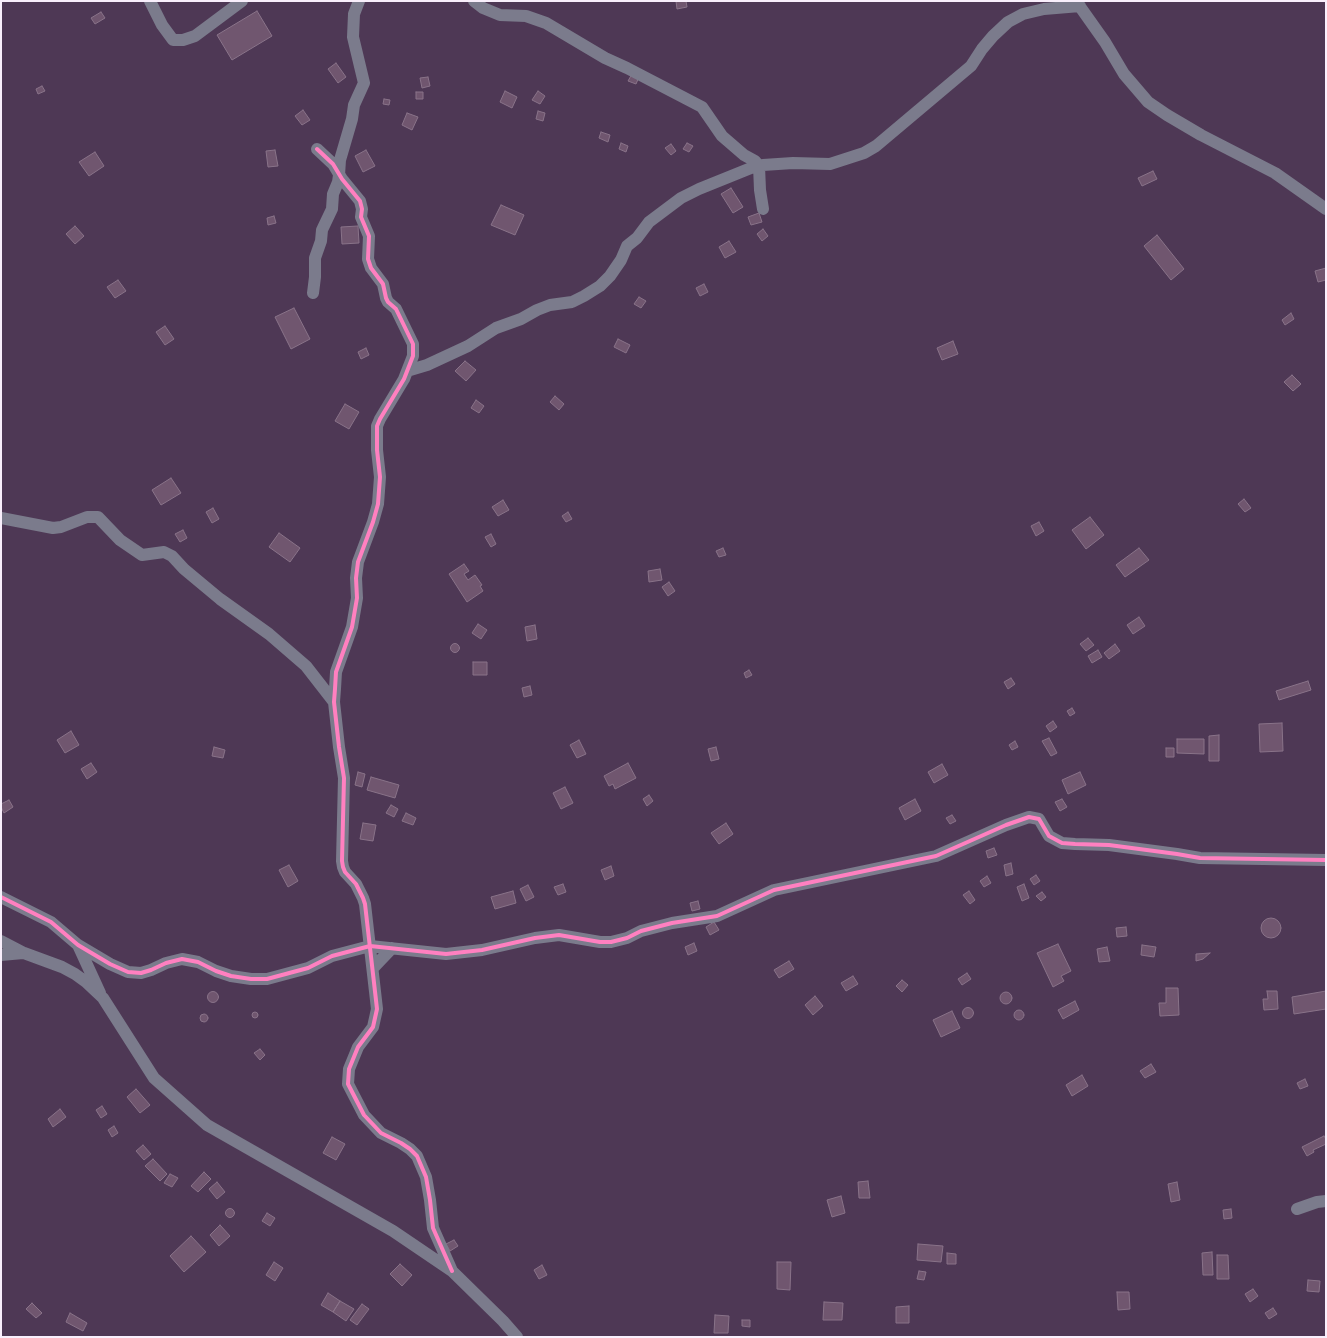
<!DOCTYPE html>
<style>
body{margin:0}
#map{position:relative;width:1327px;height:1338px;overflow:hidden;background:#4e3855;font-family:"Public Sans",sans-serif}
canvas{display:block}
.frame{position:absolute;inset:0;border:2px solid #f9effc;pointer-events:none}
</style>
<div id="map">
<canvas width="1327" height="1338"></canvas>
<div class="frame"></div>
</div>
<script>
const context = document.querySelector('canvas').getContext('2d');
context.lineJoin = 'round';
function paint(path, color) {
  context.fillStyle = color;
  context.fill(path, 'evenodd');
}
function toPath(rows) {
  const path = new Path2D();
  for (const r of rows) {
    if (r.length === 3) {
      path.moveTo(r[0] + r[2], r[1]);
      path.arc(r[0], r[1], r[2], 0, 2 * Math.PI);
      continue;
    }
    path.moveTo(r[0], r[1]);
    for (let i = 2; i < r.length; i += 2) path.lineTo(r[i], r[i + 1]);
  }
  return path;
}
function stroke(path, color, width, dash) {
  context.strokeStyle = color;
  context.lineWidth = width;
  context.lineCap = dash ? 'butt' : 'round';
  context.setLineDash(dash || []);
  context.stroke(path);
}
const building = toPath([
 [676,1,686,1,687,7,677,9,676,1],
 [257,11,272,36,232,60,217,35,257,11],
 [101,12,105,18,95,24,91,18,101,12],
 [336,63,346,77,338,83,328,69,336,63],
 [632,74,639,77,636,84,628,81,632,74],
 [428,77,430,86,422,88,420,78,428,77],
 [42,86,45,91,38,94,36,89,42,86],
 [505,91,517,97,512,108,500,102,505,91],
 [538,91,545,96,540,104,532,100,538,91],
 [416,92,423,92,423,99,416,99,416,92],
 [384,99,390,100,389,105,383,104,384,99],
 [303,110,310,120,302,125,295,116,303,110],
 [538,111,545,113,543,121,536,119,538,111],
 [407,113,418,117,412,130,402,125,407,113],
 [601,132,610,135,608,142,599,138,601,132],
 [621,143,628,146,626,152,619,149,621,143],
 [687,143,693,146,689,152,683,149,687,143],
 [671,144,676,151,671,155,665,148,671,144],
 [275,150,278,166,268,167,266,151,275,150],
 [366,150,375,166,363,172,355,156,366,150],
 [95,152,104,166,89,176,79,162,95,152],
 [1153,171,1157,179,1142,186,1138,178,1153,171],
 [731,188,743,207,733,213,721,194,731,188],
 [501,205,524,215,515,235,491,225,501,205],
 [759,213,762,222,751,225,748,217,759,213],
 [274,216,276,223,268,225,267,218,274,216],
 [75,226,84,236,75,244,66,234,75,226],
 [358,226,359,243,342,244,341,227,358,226],
 [763,229,768,236,762,241,757,234,763,229],
 [1157,235,1184,269,1171,280,1144,246,1157,235],
 [729,241,736,252,725,258,719,247,729,241],
 [1326,268,1326,280,1318,282,1315,271,1326,268],
 [118,280,126,291,115,298,107,287,118,280],
 [704,284,708,292,700,296,696,288,704,284],
 [639,297,646,301,641,308,634,304,639,297],
 [294,308,310,339,291,349,275,317,294,308],
 [1291,313,1294,319,1285,325,1282,320,1291,313],
 [165,326,174,339,165,345,156,332,165,326],
 [618,339,630,345,626,353,614,347,618,339],
 [953,341,958,354,942,360,937,348,953,341],
 [366,348,369,355,361,359,358,352,366,348],
 [465,361,476,370,466,381,455,371,465,361],
 [1292,375,1301,384,1293,391,1284,382,1292,375],
 [555,396,564,404,559,410,550,402,555,396],
 [476,400,484,406,479,413,471,408,476,400],
 [345,404,359,412,349,429,335,421,345,404],
 [171,478,181,493,161,505,152,490,171,478],
 [1244,499,1251,508,1245,512,1238,504,1244,499],
 [503,500,509,510,498,516,492,507,503,500],
 [213,508,219,519,212,523,206,512,213,508],
 [568,512,572,519,566,522,562,516,568,512],
 [1090,517,1104,535,1086,549,1072,530,1090,517],
 [1039,522,1044,531,1036,536,1031,526,1039,522],
 [183,530,187,538,180,542,175,534,183,530],
 [279,533,300,548,290,562,269,547,279,533],
 [491,534,496,544,491,547,485,537,491,534],
 [723,548,726,555,719,557,716,551,723,548],
 [1139,548,1149,560,1125,577,1116,565,1139,548],
 [464,564,469,571,464,574,468,580,475,575,482,585,480,586,483,591,467,602,449,574,464,564],
 [660,569,662,580,649,582,648,571,660,569],
 [669,582,675,591,668,596,662,587,669,582],
 [1139,617,1145,626,1133,634,1127,625,1139,617],
 [478,624,487,630,481,639,472,633,478,624],
 [535,625,537,639,527,641,525,627,535,625],
 [1088,638,1094,645,1086,651,1080,644,1088,638],
 [455,648,4.5],
 [1115,644,1120,651,1109,659,1104,653,1115,644],
 [1098,650,1102,657,1092,663,1088,656,1098,650],
 [473,662,487,662,487,675,473,675,473,662],
 [749,670,752,675,746,678,744,673,749,670],
 [1011,678,1015,684,1008,689,1004,682,1011,678],
 [1308,681,1311,690,1279,700,1276,691,1308,681],
 [530,686,532,695,524,697,522,688,530,686],
 [1072,708,1075,713,1070,716,1067,711,1072,708],
 [1053,721,1057,727,1050,732,1046,726,1053,721],
 [1282,723,1283,751,1260,752,1259,724,1282,723],
 [71,731,79,745,65,753,57,740,71,731],
 [1219,735,1219,761,1209,761,1209,736,1219,735],
 [1049,738,1057,753,1051,756,1042,741,1049,738],
 [1177,739,1204,739,1204,754,1177,753,1177,739],
 [579,740,586,754,577,758,570,745,579,740],
 [1015,741,1018,747,1012,750,1009,745,1015,741],
 [214,747,225,750,223,758,212,756,214,747],
 [716,747,719,759,711,761,708,749,716,747],
 [1166,748,1174,748,1174,757,1166,757,1166,748],
 [91,763,97,772,87,779,81,769,91,763],
 [628,763,636,778,615,789,613,784,609,786,604,776,628,763],
 [942,764,948,775,934,783,928,772,942,764],
 [358,772,365,774,362,787,355,785,358,772],
 [1080,772,1086,785,1068,794,1062,780,1080,772],
 [371,777,399,785,395,798,367,790,371,777],
 [565,787,573,803,561,809,553,793,565,787],
 [649,795,653,801,647,806,643,799,649,795],
 [915,799,921,811,905,820,899,808,915,799],
 [1062,799,1067,807,1060,811,1055,802,1062,799],
 [9,800,13,807,4,813,1,807,1,804,9,800],
 [391,805,398,809,394,817,386,813,391,805],
 [406,813,416,818,413,825,402,821,406,813],
 [952,815,956,821,950,824,946,818,952,815],
 [363,823,376,825,373,841,360,839,363,823],
 [726,823,733,834,719,844,711,833,726,823],
 [994,848,997,855,988,858,986,851,994,848],
 [1011,863,1013,874,1006,876,1004,865,1011,863],
 [289,865,298,881,288,887,279,870,289,865],
 [611,866,614,876,605,880,601,870,611,866],
 [1036,875,1040,881,1034,885,1030,879,1036,875],
 [987,876,991,883,984,887,980,881,987,876],
 [563,884,566,892,558,895,554,887,563,884],
 [1024,884,1029,898,1022,901,1017,887,1024,884],
 [528,885,534,897,526,901,520,889,528,885],
 [513,891,516,903,495,909,491,897,513,891],
 [969,891,975,900,970,904,963,895,969,891],
 [1042,892,1046,897,1041,901,1036,896,1042,892],
 [698,901,700,909,692,911,690,903,698,901],
 [1271,928,10],
 [714,922,719,930,710,935,706,927,714,922],
 [1126,927,1127,936,1117,937,1116,928,1126,927],
 [694,943,697,951,688,955,685,947,694,943],
 [1058,944,1071,971,1061,976,1064,981,1053,987,1037,953,1058,944],
 [1142,945,1156,947,1154,957,1141,955,1142,945],
 [1107,947,1110,961,1099,962,1097,949,1107,947],
 [1210,953,1203,959,1196,961,1196,954,1210,953],
 [789,961,794,969,779,978,774,970,789,961],
 [967,973,971,979,962,985,958,979,967,973],
 [853,976,858,984,846,991,841,983,853,976],
 [902,980,908,985,902,992,896,986,902,980],
 [1166,988,1178,988,1179,1015,1160,1016,1159,1003,1166,1003,1166,988],
 [1267,991,1277,991,1278,1009,1264,1010,1263,999,1268,999,1267,991],
 [1326,991,1326,1009,1294,1014,1292,997,1326,991],
 [213,997,5.5],
 [1006,998,6],
 [815,996,823,1006,813,1015,805,1005,815,996],
 [1075,1001,1079,1010,1063,1019,1058,1010,1075,1001],
 [968,1013,5.5],
 [1019,1015,5],
 [952,1011,960,1028,941,1037,933,1020,952,1011],
 [255,1015,3],
 [204,1018,4],
 [260,1049,265,1055,260,1060,254,1053,260,1049],
 [1151,1064,1156,1072,1145,1078,1140,1071,1151,1064],
 [1082,1075,1088,1086,1072,1096,1066,1085,1082,1075],
 [1305,1079,1308,1086,1300,1089,1297,1083,1305,1079],
 [136,1089,150,1105,140,1113,127,1097,136,1089],
 [102,1106,107,1114,101,1118,96,1110,102,1106],
 [60,1109,66,1117,53,1127,48,1119,60,1109],
 [114,1126,118,1133,112,1137,108,1130,114,1126],
 [1324,1136,1326,1139,1326,1144,1313,1150,1314,1152,1307,1156,1302,1147,1324,1136],
 [332,1137,345,1144,336,1160,323,1153,332,1137],
 [143,1145,151,1154,144,1160,136,1151,143,1145],
 [153,1159,167,1174,160,1181,145,1166,153,1159],
 [204,1172,211,1179,198,1192,191,1186,204,1172],
 [170,1174,178,1178,172,1187,164,1183,170,1174],
 [868,1181,870,1198,859,1198,858,1182,868,1181],
 [217,1182,225,1192,217,1199,209,1189,217,1182],
 [1177,1182,1180,1200,1171,1202,1168,1184,1177,1182],
 [841,1196,845,1213,832,1217,827,1200,841,1196],
 [230,1213,4.5],
 [1231,1209,1232,1218,1224,1219,1223,1210,1231,1209],
 [267,1213,275,1218,270,1226,262,1221,267,1213],
 [220,1225,230,1236,219,1246,210,1235,220,1225],
 [191,1236,206,1252,184,1272,170,1256,191,1236],
 [454,1240,458,1246,450,1251,446,1244,454,1240],
 [918,1244,943,1246,941,1262,917,1260,918,1244],
 [1212,1252,1213,1275,1203,1275,1202,1253,1212,1252],
 [947,1253,956,1254,956,1264,947,1264,947,1253],
 [1217,1255,1228,1255,1229,1279,1217,1279,1217,1255],
 [274,1262,283,1268,275,1281,266,1275,274,1262],
 [777,1262,791,1262,790,1290,777,1289,777,1262],
 [400,1264,412,1275,402,1286,390,1274,400,1264],
 [542,1265,547,1275,539,1279,534,1270,542,1265],
 [919,1271,926,1272,924,1280,917,1279,919,1271],
 [1308,1280,1320,1281,1319,1292,1307,1291,1308,1280],
 [1253,1289,1258,1296,1250,1302,1245,1294,1253,1289],
 [1117,1292,1129,1292,1130,1309,1118,1310,1117,1292],
 [328,1293,340,1301,333,1312,321,1305,328,1293],
 [340,1301,354,1309,346,1321,333,1312,340,1301],
 [824,1302,843,1303,842,1320,823,1320,824,1302],
 [32,1303,42,1313,36,1318,26,1309,32,1303],
 [362,1304,369,1309,357,1325,350,1320,362,1304],
 [909,1306,909,1323,896,1323,896,1307,909,1306],
 [1273,1308,1277,1314,1269,1319,1265,1313,1273,1308],
 [70,1313,87,1323,83,1331,66,1322,70,1313],
 [715,1315,729,1316,728,1333,714,1333,715,1315],
 [742,1320,750,1320,750,1327,742,1326,742,1320]
]);
paint(building, '#70566f');
stroke(building, '#897389', 1);
stroke(toPath([
 [150,1,162,25,173,40,183,40,195,36,242,1],
 [474,1,483,8,500,15,526,16,546,23,605,58,627,68,702,107,722,136,744,155,755,161,759,166,760,190,763,209],
 [1076,1,1105,42,1124,74,1148,102,1167,115,1201,135,1275,173,1326,209],
 [317,149,333,164,342,179,360,201,362,209,361,217,369,236,368,259,371,268,383,284,386,298,388,302,396,309,413,344,413,356,404,379,380,419,377,426,377,450,380,477,378,504,373,522,358,562,356,578,357,598,352,627,336,672,335,689,334,702,339,747,344,778,342,861,343,867,345,872,356,884,363,898,365,904,377,1009,373,1027,358,1047,349,1069,348,1084,364,1115,381,1133,401,1143,410,1149,417,1156,426,1177,430,1200,433,1228,452,1271],
 [313,293,315,277,315,258,321,241,322,230,332,209,333,194,338,182,339,175,340,160,352,119,354,105,364,83,353,37,354,14,359,1],
 [407,371,427,365,468,346,496,328,521,319,537,310,550,305,572,302,584,296,600,286,610,276,621,260,627,246,637,238,649,222,681,198,699,189,751,168,763,165,793,163,830,164,864,153,876,146,971,66,982,49,993,36,1008,22,1023,14,1044,9,1080,6],
 [1,518,53,528,61,527,87,517,98,517,120,540,142,555,164,552,172,556,184,569,220,599,269,634,306,666,334,702],
 [1,897,51,922,78,945,110,964,128,972,141,973,151,970,166,963,182,959,198,962,216,971,231,976,251,979,267,979,308,968,332,956,370,946,446,954,482,950,535,938,559,935,600,942,611,942,627,938,641,931,672,923,717,916,774,890,936,856,1006,825,1029,817,1039,819,1049,836,1062,843,1075,844,1109,845,1177,854,1200,858,1326,860],
 [1,941,24,953,62,967,75,974,86,982,103,998,154,1078,207,1125,393,1231,452,1271,503,1321,517,1337],
 [78,945,100,993],
 [1,955,23,953],
 [373,968,392,948],
 [1297,1209,1317,1202,1326,1201]
]), '#7b7b8c', 12);
stroke(toPath([
 [317,149,333,164,342,179,360,201,362,209,361,217,369,236,368,259,371,268,383,284,386,298,388,302,396,309,413,344,413,356,404,379,380,419,377,426,377,450,380,477,378,504,373,522,358,562,356,578,357,598,352,627,336,672,335,689,334,702,339,747,344,778,342,861,343,867,345,872,356,884,363,898,365,904,377,1009,373,1027,358,1047,349,1069,348,1084,364,1115,381,1133,401,1143,410,1149,417,1156,426,1177,430,1200,433,1228,452,1271],
 [1,897,51,922,78,945,110,964,128,972,141,973,151,970,166,963,182,959,198,962,216,971,231,976,251,979,267,979,308,968,332,956,370,946,446,954,482,950,535,938,559,935,600,942,611,942,627,938,641,931,672,923,717,916,774,890,936,856,1006,825,1029,817,1039,819,1049,836,1062,843,1075,844,1109,845,1177,854,1200,858,1326,860]
]), '#ff80c0', 4);
</script>
